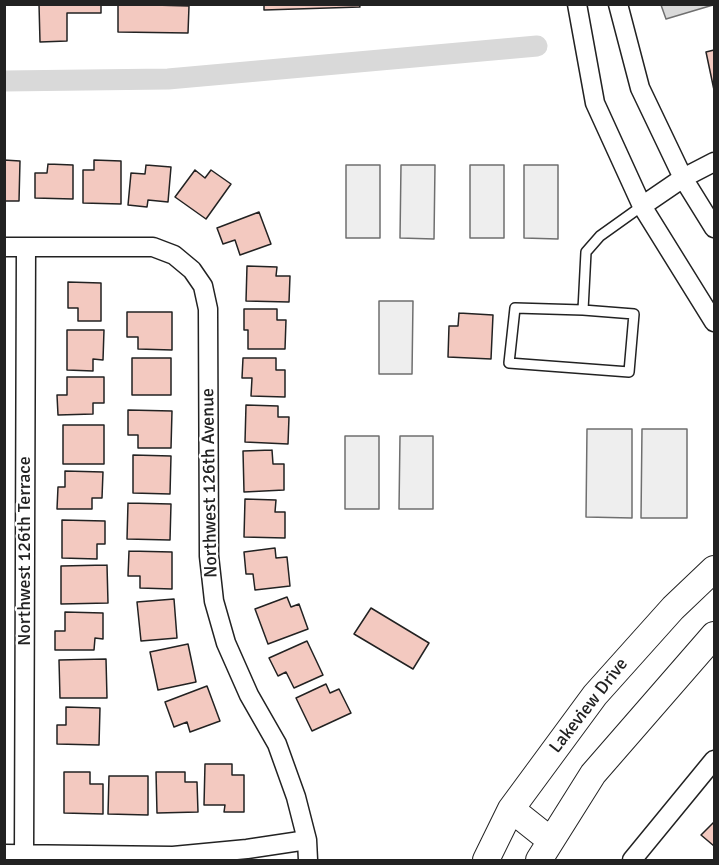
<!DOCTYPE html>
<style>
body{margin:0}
#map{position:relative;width:719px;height:865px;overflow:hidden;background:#fff;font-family:Signika,sans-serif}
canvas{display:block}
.frame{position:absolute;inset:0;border:6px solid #222;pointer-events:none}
</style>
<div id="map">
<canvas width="719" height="865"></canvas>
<div class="frame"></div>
</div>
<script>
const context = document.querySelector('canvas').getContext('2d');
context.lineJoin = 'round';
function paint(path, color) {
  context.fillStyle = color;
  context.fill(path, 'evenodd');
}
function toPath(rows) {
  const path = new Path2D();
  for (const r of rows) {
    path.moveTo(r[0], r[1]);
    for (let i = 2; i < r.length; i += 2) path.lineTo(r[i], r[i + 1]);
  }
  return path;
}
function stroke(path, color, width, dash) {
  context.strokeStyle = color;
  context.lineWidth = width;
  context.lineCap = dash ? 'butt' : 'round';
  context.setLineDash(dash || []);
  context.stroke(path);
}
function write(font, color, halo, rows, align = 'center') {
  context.font = font + ' Signika,sans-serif';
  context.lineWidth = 4.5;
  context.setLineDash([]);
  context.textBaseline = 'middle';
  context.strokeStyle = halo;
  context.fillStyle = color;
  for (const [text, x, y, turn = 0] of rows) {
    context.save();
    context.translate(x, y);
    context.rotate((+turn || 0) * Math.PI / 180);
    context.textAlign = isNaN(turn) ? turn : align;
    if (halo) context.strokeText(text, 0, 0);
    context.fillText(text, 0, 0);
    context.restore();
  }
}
const green = toPath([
 [346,165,380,165,380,238,346,238,346,165],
 [401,165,435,165,434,239,400,238,401,165],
 [470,165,504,165,504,238,470,238,470,165],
 [524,165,558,165,558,239,524,238,524,165],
 [379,301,413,301,412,374,379,374,379,301],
 [587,429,632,429,632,518,586,517,587,429],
 [642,429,687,429,687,518,641,518,642,429],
 [345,436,379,436,379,509,345,509,345,436],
 [400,436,433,436,433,509,399,509,400,436]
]);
paint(green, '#eee');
stroke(green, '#6f6f6f', 1.5);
const water = toPath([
 [661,5,661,4,713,5,666,19,661,5]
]);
paint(water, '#d9d9d9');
stroke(water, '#6f6f6f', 1.5);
stroke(toPath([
 [4,81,168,79,537,46]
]), '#d9d9d9', 21);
const building = toPath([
 [39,4,101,4,101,13,67,13,67,41,40,42,39,4],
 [118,4,189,6,188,33,118,32,118,4],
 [264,4,359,4,360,7,264,10,264,4],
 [714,50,714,90,706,52,714,50],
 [4,160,20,161,19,201,4,201,4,160],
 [94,160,121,161,121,204,83,203,83,170,94,170,94,160],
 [48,164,73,165,73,199,35,198,35,173,47,173,48,164],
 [146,165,171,167,168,202,148,200,147,207,128,205,131,173,145,174,146,165],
 [195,170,205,178,211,170,231,184,206,219,175,197,195,170],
 [259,212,271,244,240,255,235,240,223,244,217,228,259,212],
 [247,266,277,267,276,276,290,276,289,302,246,301,247,266],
 [68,282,101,283,101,321,78,321,78,308,68,308,68,282],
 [244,309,277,309,277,320,286,320,285,349,248,349,248,330,244,330,244,309],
 [127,312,172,312,172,350,138,349,138,337,127,337,127,312],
 [459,313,493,315,491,359,448,357,449,326,458,326,459,313],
 [67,330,104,330,103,360,93,359,93,371,67,370,67,330],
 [132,358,171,358,171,395,132,395,132,358],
 [243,358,276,358,276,370,285,370,285,397,251,396,252,378,242,378,243,358],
 [67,377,104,377,104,403,93,403,93,414,58,415,57,395,67,395,67,377],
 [246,405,278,406,278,417,289,417,288,444,245,442,246,405],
 [128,410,172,411,171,448,138,448,138,435,128,435,128,410],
 [63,425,104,425,104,464,63,464,63,425],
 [272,450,273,464,284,464,284,490,244,492,243,451,272,450],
 [133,455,171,456,170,494,133,493,133,455],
 [65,471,103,472,102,498,92,498,92,509,57,509,58,487,65,487,65,471],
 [245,499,276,500,275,512,285,512,285,538,244,537,245,499],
 [128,503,171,504,170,540,127,539,128,503],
 [62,520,105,521,105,544,97,544,97,559,62,558,62,520],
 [275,548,276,558,287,557,290,586,255,590,253,574,246,574,244,552,275,548],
 [129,551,172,552,172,589,140,588,140,576,128,576,129,551],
 [107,565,108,603,61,604,61,566,107,565],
 [287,597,291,607,299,604,308,629,268,644,255,609,287,597],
 [174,599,177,638,141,641,137,602,174,599],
 [371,608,429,643,413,669,354,634,371,608],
 [65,612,103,613,103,639,95,638,94,650,55,650,55,631,65,631,65,612],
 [307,641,323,675,294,688,286,672,278,676,269,658,307,641],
 [188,644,196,682,158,690,150,652,188,644],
 [106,659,107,698,60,698,59,660,106,659],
 [326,684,330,693,339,689,351,713,312,731,296,698,326,684],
 [207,686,220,721,190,732,187,722,174,727,165,702,207,686],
 [66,707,100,708,99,745,57,744,57,725,66,725,66,707],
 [205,764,232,764,232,775,244,775,244,812,224,812,225,805,204,805,205,764],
 [64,772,90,772,90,784,103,784,103,814,64,813,64,772],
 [156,772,185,772,185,782,197,782,198,812,157,813,156,772],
 [109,776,148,776,148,815,108,814,109,776],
 [714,822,714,846,701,835,714,822]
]);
paint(building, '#f3c9c0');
stroke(building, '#222', 1.5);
const lane = toPath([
 [583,310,515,308,509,363,629,372,634,314,583,310,586,252,600,236,642,206]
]);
const street = toPath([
 [577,4,595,103,642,206,714,322],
 [618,4,640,88,683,178,714,228],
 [642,206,683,178,714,162],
 [4,247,153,247,174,255,192,270,203,286,208,309,209,556,214,601,226,643,249,695,277,744,296,797,307,840,308,860],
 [4,854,173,856,247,849,307,840],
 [24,854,26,247],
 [632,860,714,760]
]);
const secondary = toPath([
 [511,809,550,840],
 [486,860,511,809,595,695,673,608,714,569],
 [539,860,593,774,714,635]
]);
stroke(lane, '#222', 12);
stroke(street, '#222', 21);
stroke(secondary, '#222', 28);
stroke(lane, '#fff', 9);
stroke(street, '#fff', 18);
stroke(secondary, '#fff', 26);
write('18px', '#222', '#fff', [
 ["Northwest 126th Avenue",210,483,-91],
 ["Northwest 126th Terrace",25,551,-90],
 ["Lakeview Drive",589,706,-52]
]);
</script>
